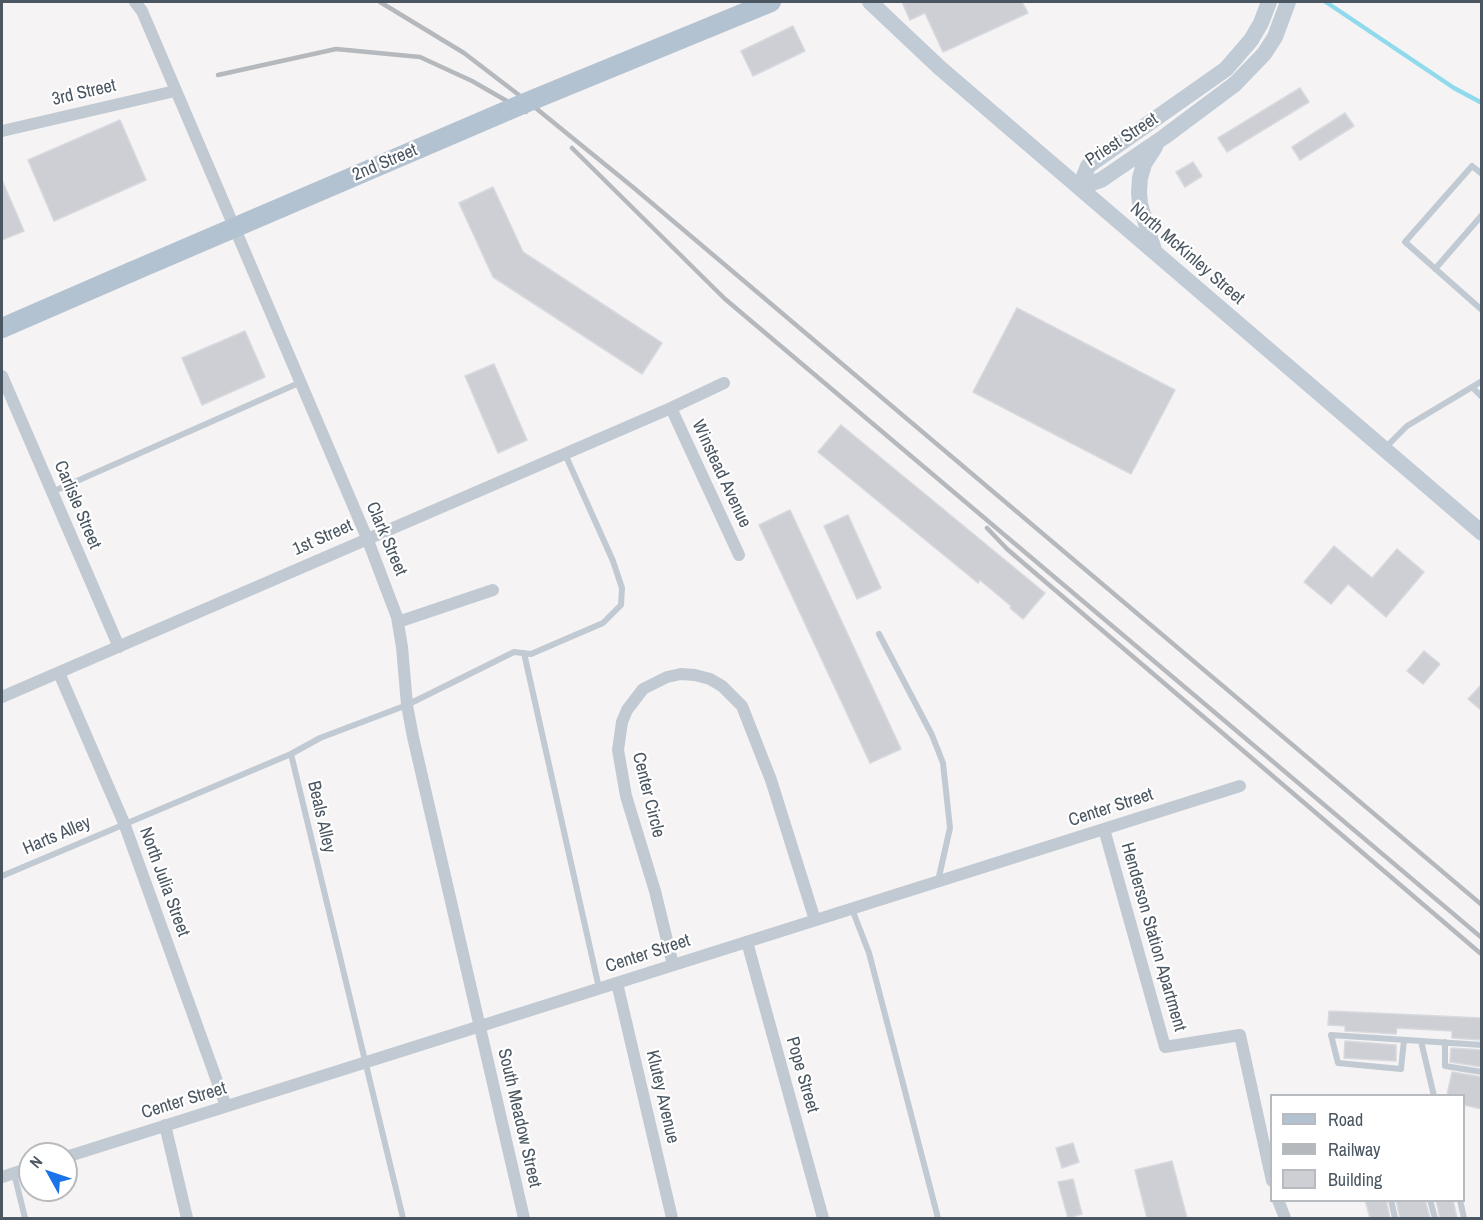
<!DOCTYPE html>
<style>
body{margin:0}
#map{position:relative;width:1483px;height:1220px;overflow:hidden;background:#f5f3f3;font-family:"Archivo Narrow",sans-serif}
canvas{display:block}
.frame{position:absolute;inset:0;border:3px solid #4a5661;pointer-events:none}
.legend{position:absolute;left:1270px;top:1094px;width:195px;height:108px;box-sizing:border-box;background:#fff;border:2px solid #b7bbc0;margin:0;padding:8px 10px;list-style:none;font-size:18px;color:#4a5661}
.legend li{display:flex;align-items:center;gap:12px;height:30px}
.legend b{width:30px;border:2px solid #b7bbc0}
.north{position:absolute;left:18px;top:1142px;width:60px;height:60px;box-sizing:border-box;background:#fff;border:2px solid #b7bbc0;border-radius:50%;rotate:310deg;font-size:16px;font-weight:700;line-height:24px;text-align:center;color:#4a5661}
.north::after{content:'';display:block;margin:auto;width:21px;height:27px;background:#1a73e8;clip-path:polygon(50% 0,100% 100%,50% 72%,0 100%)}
</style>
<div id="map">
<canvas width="1483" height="1220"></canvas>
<div class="frame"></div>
<ul class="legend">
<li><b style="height:8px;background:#b3c2d1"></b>Road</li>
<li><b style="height:8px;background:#b5b8bd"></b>Railway</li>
<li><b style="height:16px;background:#cdcfd5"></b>Building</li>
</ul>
<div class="north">N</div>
</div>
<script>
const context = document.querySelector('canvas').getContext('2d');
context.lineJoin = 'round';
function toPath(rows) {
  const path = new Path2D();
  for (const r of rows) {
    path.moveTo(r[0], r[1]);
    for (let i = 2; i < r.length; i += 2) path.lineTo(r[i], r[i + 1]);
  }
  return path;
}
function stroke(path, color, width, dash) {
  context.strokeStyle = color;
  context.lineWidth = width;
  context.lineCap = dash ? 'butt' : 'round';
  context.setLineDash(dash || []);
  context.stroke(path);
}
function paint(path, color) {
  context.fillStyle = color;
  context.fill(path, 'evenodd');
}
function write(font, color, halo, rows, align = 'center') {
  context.font = font + ' "Archivo Narrow",sans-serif';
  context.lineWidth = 4.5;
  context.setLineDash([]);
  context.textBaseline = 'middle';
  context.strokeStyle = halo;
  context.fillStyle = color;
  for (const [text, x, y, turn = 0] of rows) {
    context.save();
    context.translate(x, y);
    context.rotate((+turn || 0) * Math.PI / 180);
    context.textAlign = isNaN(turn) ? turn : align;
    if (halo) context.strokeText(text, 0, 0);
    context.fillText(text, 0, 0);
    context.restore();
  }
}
stroke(toPath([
 [1326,2,1454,88,1482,103]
]), '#90daee', 4.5);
const building = toPath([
 [902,2,1022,2,1028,13,943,52,925,13,910,20,902,2],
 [793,26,805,51,753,76,741,51,793,26],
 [1300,88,1309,102,1227,152,1218,138,1300,88],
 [1345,113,1354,126,1300,160,1292,147,1345,113],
 [120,120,146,180,54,221,28,160,120,120],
 [1193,162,1202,176,1185,187,1176,172,1193,162],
 [2,180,24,231,2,240,2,180],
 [493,187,523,252,662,343,642,374,493,277,459,203,493,187],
 [1017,308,1175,390,1131,474,973,392,1017,308],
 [245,331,265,377,202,405,182,358,245,331],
 [494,364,527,440,498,453,465,376,494,364],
 [841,425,1045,593,1023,619,1010,608,1011,606,980,580,978,583,818,452,841,425],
 [790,510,901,749,870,763,759,525,790,510],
 [848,515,881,588,857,599,824,526,848,515],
 [1334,546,1372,578,1397,549,1424,572,1386,617,1348,584,1331,604,1304,582,1334,546],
 [1424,651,1440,664,1423,684,1407,671,1424,651],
 [1482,684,1482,711,1468,699,1482,684],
 [1329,1011,1482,1018,1482,1040,1452,1038,1452,1031,1397,1028,1396,1034,1345,1031,1345,1026,1328,1025,1329,1011],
 [1345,1041,1396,1045,1396,1061,1344,1058,1345,1041],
 [1451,1048,1482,1050,1482,1067,1450,1062,1451,1048],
 [1452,1072,1482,1077,1482,1109,1464,1105,1464,1095,1447,1095,1452,1072],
 [1073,1143,1079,1162,1062,1168,1056,1148,1073,1143],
 [1172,1161,1187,1218,1147,1218,1135,1170,1172,1161],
 [1073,1179,1082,1214,1068,1218,1058,1182,1073,1179],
 [1365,1200,1386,1200,1390,1218,1370,1218,1365,1200],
 [1396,1200,1425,1200,1430,1218,1400,1218,1396,1200],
 [1436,1200,1453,1200,1457,1218,1440,1218,1436,1200]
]);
paint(building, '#cdcfd5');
stroke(building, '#d7d9de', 1.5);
stroke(toPath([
 [1482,174,1472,166,1405,242,1482,310],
 [1435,269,1482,215],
 [1472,387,1482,397],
 [1385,448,1407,426,1482,381],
 [52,492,301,382],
 [879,634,932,735,943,763,950,828,938,881],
 [524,653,599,988],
 [291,754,320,738,407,705,514,652,531,654,603,623,621,605,622,588,613,561,565,454],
 [2,876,291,754,403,1218],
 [852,909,869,953,938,1218],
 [1404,1040,1401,1069,1338,1063,1331,1035,1482,1045],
 [1421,1041,1434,1096],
 [1445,1042,1445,1066,1482,1072],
 [14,1173,25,1218],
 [1391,1200,1395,1218],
 [1430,1200,1435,1218],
 [1460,1200,1464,1218]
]), '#c1cad2', 6);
stroke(toPath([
 [135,2,142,11,367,538,397,617,402,647,407,705,413,737,524,1218],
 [2,131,175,91],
 [2,376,119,647],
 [671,408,739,555],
 [398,622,493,590],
 [59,673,124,823,226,1106],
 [2,697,671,408,724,383],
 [1104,829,1165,1047,1240,1035,1272,1181],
 [747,942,823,1218],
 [673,965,655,891,626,796,618,750,622,722,627,710,643,689,667,677,681,674,695,675,710,679,722,686,742,706,771,780,815,920],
 [617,983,672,1218],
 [165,1125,187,1218],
 [66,1157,1240,786],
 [2,1177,30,1168],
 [1278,1200,1285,1218]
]), '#c1cad2', 12);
stroke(toPath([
 [870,2,940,68,1482,533],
 [1080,187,1101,180,1164,137,1235,84,1264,54,1275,37,1288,2],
 [1080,187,1088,166,1226,69,1251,40,1261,23,1269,2],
 [1154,250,1140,204,1139,192,1140,178,1144,164,1155,147]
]), '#c1cbd6', 16);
stroke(toPath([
 [2,328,131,272]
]), '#b3c2d1', 20);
stroke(toPath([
 [380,2,464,53,532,105,634,188,1482,905],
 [218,75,336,49,420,57,472,81,526,112],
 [572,148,725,299,1482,938],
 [987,528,1007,549,1480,953]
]), '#b5b8bd', 4.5);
stroke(toPath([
 [131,272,525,103,771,2]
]), '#b3c2d1', 20);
write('18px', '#4a5661', '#fff', [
 ["3rd Street",84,93,-13],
 ["Priest Street",1122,140,-33],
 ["2nd Street",385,163,-23],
 ["North McKinley Street",1187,254,41],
 ["Winstead Avenue",721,474,65],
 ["Carlisle Street",77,505,67],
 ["1st Street",323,538,-24],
 ["Clark Street",386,539,67],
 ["Center Circle",648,795,76],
 ["Center Street",1111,808,-18],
 ["Beals Alley",321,817,77],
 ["Harts Alley",57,836,-23],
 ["North Julia Street",164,882,70],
 ["Henderson Station Apartment",1153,937,74],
 ["Center Street",648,954,-18],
 ["Pope Street",802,1075,74],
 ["Klutey Avenue",662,1097,77],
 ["Center Street",184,1101,-17],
 ["South Meadow Street",519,1118,77]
]);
</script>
